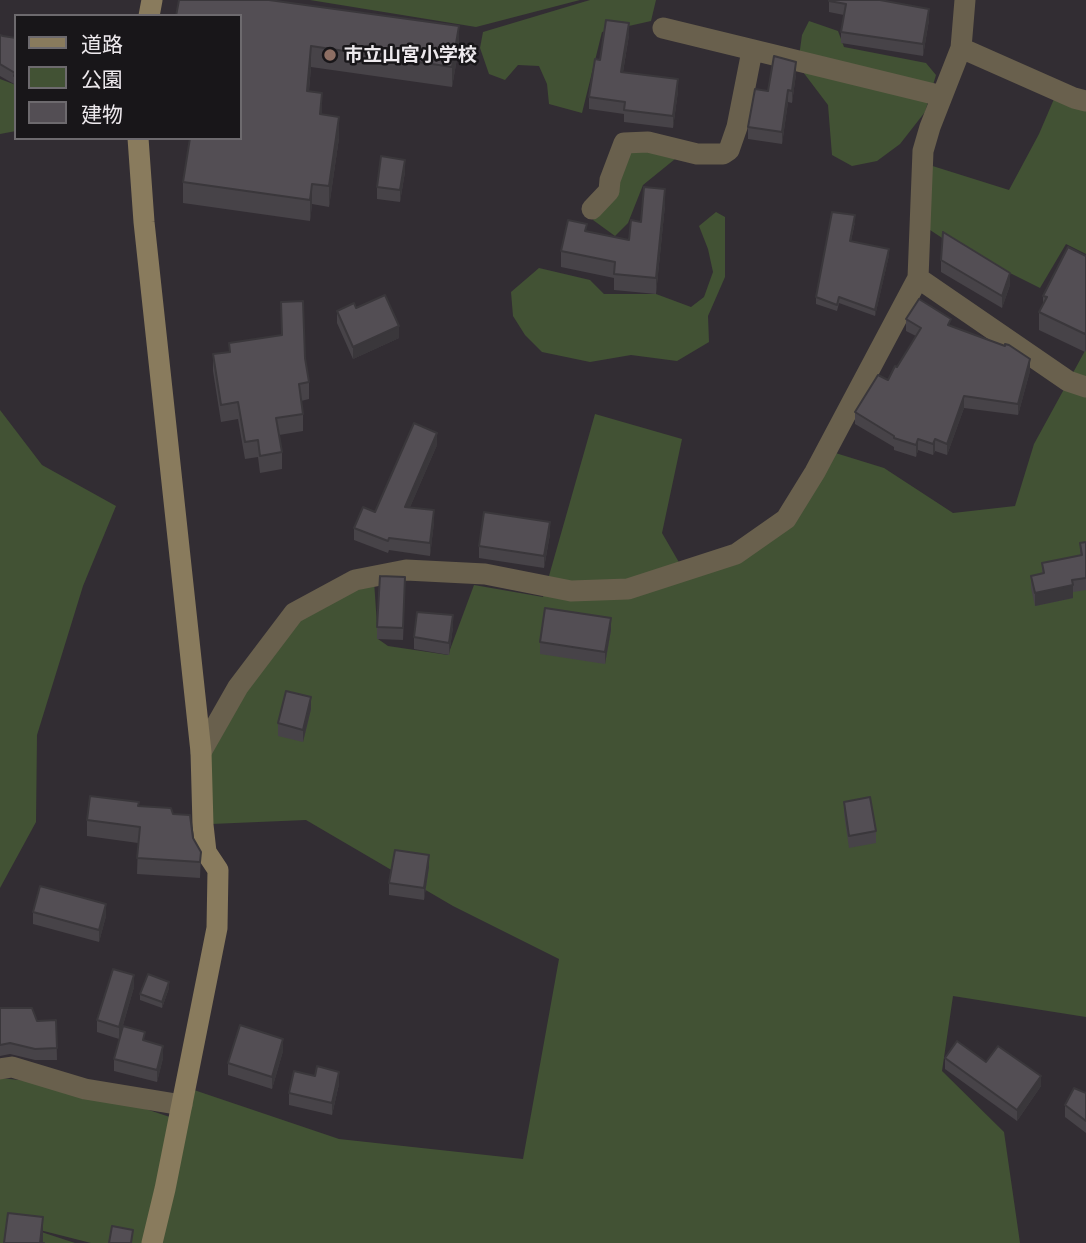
<!DOCTYPE html>
<meta charset="utf-8">
<style>
body{margin:0}
#map{position:relative;width:1086px;height:1243px;overflow:hidden;background:#322d33;font-family:Mulish,"Noto Sans JP",sans-serif}
canvas{display:block}
.legend{position:absolute;left:14px;top:14px;width:228px;height:126px;box-sizing:border-box;background:#181619;border:2px solid #6d6a6e;margin:0;padding:9px 12px;list-style:none;font-size:21px;color:#ede9ed}
.legend li{display:flex;align-items:center;gap:14px;height:35px}
.legend b{width:35px;border:2px solid #6d6a6e}
</style>
<div id="map">
<canvas width="1086" height="1243"></canvas>
<ul class="legend">
<li><b style="height:9px;background:#897b5d"></b>道路</li>
<li><b style="height:19px;background:#425234"></b>公園</li>
<li><b style="height:19px;background:#534e54"></b>建物</li>
</ul>
</div>
<script>
const context = document.querySelector('canvas').getContext('2d');
context.lineJoin = 'round';
function paint(path, color) {
  context.fillStyle = color;
  context.fill(path, 'evenodd');
}
function toPath(rows) {
  const path = new Path2D();
  for (const r of rows) {
    path.moveTo(r[0], r[1]);
    for (let i = 2; i < r.length; i += 2) path.lineTo(r[i], r[i + 1]);
  }
  return path;
}
function stroke(path, color, width, dash) {
  context.strokeStyle = color;
  context.lineWidth = width;
  context.lineCap = dash ? 'butt' : 'round';
  context.setLineDash(dash || []);
  context.stroke(path);
}
function write(font, color, halo, rows, align = 'center') {
  context.font = font + ' Mulish,"Noto Sans JP",sans-serif';
  context.lineWidth = 5;
  context.setLineDash([]);
  context.textBaseline = 'middle';
  context.strokeStyle = halo;
  context.fillStyle = color;
  for (const [text, x, y, turn = 0] of rows) {
    context.save();
    context.translate(x, y);
    context.rotate((+turn || 0) * Math.PI / 180);
    context.textAlign = isNaN(turn) ? turn : align;
    if (halo) context.strokeText(text, 0, 0);
    context.fillText(text, 0, 0);
    context.restore();
  }
}
paint(toPath([
 [310,0,580,0,476,27],
 [590,0,656,0,651,21,602,32,582,113,549,104,547,84,539,66,518,65,505,80,489,74,480,48,483,32],
 [809,21,838,31,844,47,926,63,936,75,925,112,900,144,877,161,852,166,832,155,828,105,800,68,799,57,802,35],
 [0,79,16,85,16,131,0,134],
 [1054,99,1086,107,1086,254,1066,244,1040,288,982,259,980,263,924,226,923,163,1009,190,1039,134],
 [630,149,680,155,643,185,628,223,615,236,593,220],
 [716,212,725,217,725,277,708,316,709,342,677,361,631,355,590,362,542,352,525,335,513,316,511,292,539,268,590,280,604,294,656,294,691,307,704,297,713,272,708,249,699,226],
 [1086,349,1086,1017,953,996,942,1071,1004,1132,1020,1243,161,1243,194,1090,339,1139,523,1159,559,959,453,906,306,820,211,824,201,752,294,613,374,581,378,639,388,646,448,655,474,585,543,597,595,414,682,439,662,533,684,571,788,519,829,451,884,468,953,513,1015,506,1034,444],
 [0,410,42,465,116,506,83,586,37,735,36,822,0,888],
 [0,1078,76,1086,179,1120,152,1243,91,1243,20,1225,75,1243,0,1243]
]), '#425234');
stroke(toPath([
 [663,28,942,96],
 [961,48,1074,98,1086,101],
 [592,209,609,191,610,180,624,143,648,142,697,154,723,154,729,150,737,127,752,51],
 [918,278,1068,381,1086,387],
 [201,752,238,687,294,613,355,580,406,570,485,574,571,591,628,589,736,554,786,519,815,472,918,278,923,151,930,127,961,48,965,0],
 [0,1069,12,1067,85,1089,182,1105]
]), '#69604d', 21);
stroke(toPath([
 [149,16,152,0],
 [138,138,144,222,201,752,203,825,206,852,218,870,217,928,165,1189,152,1243]
]), '#897b5d', 21);
paint(toPath([
 [829,0,929,20,923,56,841,43,841,32,844,15,829,12],
 [240,16,459,47,452,87,311,67,309,91,322,114,339,138,329,207,312,204,310,221,183,203,183,182,240,138],
 [0,35,3,36,16,38,16,88,14,88,14,84,0,76],
 [629,35,623,72,678,91,673,128,624,122,624,114,589,109,589,97,600,60],
 [796,74,792,103,788,102,782,144,748,139,748,127,768,91],
 [405,172,400,202,377,199,377,187],
 [665,205,656,294,614,290,614,278,561,267,561,251,587,232,629,240,641,222],
 [855,222,851,241,889,255,875,316,839,303,837,311,816,304,816,297],
 [1086,256,1086,349,1085,352,1039,330,1039,312,1043,305,1043,296],
 [941,260,1010,285,1002,308,941,272],
 [356,308,399,338,353,359,337,323,337,311],
 [906,319,951,326,1030,371,1018,415,964,408,947,455,935,451,933,455,918,450,916,457,894,450,894,447,855,424,855,412,888,380,916,336,906,331],
 [229,343,305,358,309,382,309,399,301,401,303,414,303,431,279,435,282,452,282,469,260,473,258,457,245,459,238,419,221,422,213,371,213,354,229,352],
 [437,445,410,507,434,522,430,556,389,550,388,553,354,540,354,528,375,512],
 [550,534,544,568,479,558,479,546],
 [1086,542,1086,590,1073,592,1073,598,1035,606,1031,588,1031,576,1042,574,1042,563,1080,555,1080,543],
 [405,589,403,640,377,639,377,627],
 [453,627,449,655,414,649,414,637],
 [611,630,605,664,540,654,540,642],
 [311,709,303,742,278,736,278,723],
 [844,802,876,831,876,843,849,848,844,814],
 [139,806,173,814,193,838,201,852,200,878,137,874,138,843,87,836,87,820],
 [429,867,424,900,389,895,389,883],
 [33,912,106,916,99,942,33,924],
 [134,987,119,1039,97,1032,97,1020],
 [169,988,162,1008,140,1000,140,994],
 [0,1008,37,1021,56,1020,57,1060,35,1060,10,1054,0,1056],
 [145,1041,163,1058,157,1082,114,1071,114,1059],
 [283,1051,272,1089,228,1075,228,1063],
 [945,1058,986,1062,1041,1086,1017,1121,945,1069],
 [315,1076,339,1084,332,1115,289,1105,289,1093],
 [1086,1093,1086,1133,1065,1117,1065,1105]
]), '#474348');
paint(toPath([
 [929,9,929,20,923,56,923,44],
 [629,23,629,35,621,84,621,72],
 [459,26,459,47,452,87,452,67],
 [311,46,311,67,307,111,307,91],
 [796,62,796,74,792,103,792,91],
 [678,79,678,91,673,128,673,116],
 [788,90,788,102,782,144,782,132],
 [322,93,322,113,320,135,320,114],
 [339,117,339,138,329,207,329,186],
 [405,160,405,172,400,202,400,190],
 [312,184,312,204,310,221,310,200],
 [665,189,665,205,656,294,656,278],
 [889,249,889,255,875,316,875,310],
 [1010,273,1010,285,1002,308,1002,296],
 [399,326,399,338,353,359,353,347],
 [1086,332,1086,349,1085,352,1085,334],
 [1030,359,1030,371,1018,415,1018,404],
 [964,396,964,408,947,455,947,444],
 [437,433,437,445,405,519,405,507],
 [918,439,918,450,916,457,916,445],
 [935,439,935,451,933,455,933,444],
 [434,510,434,522,430,556,430,543],
 [550,522,550,534,544,568,544,556],
 [1073,585,1073,598,1035,606,1035,593],
 [453,615,453,627,449,655,449,643],
 [611,618,611,630,605,664,605,652],
 [311,697,311,709,303,742,303,730],
 [429,855,429,867,424,900,424,888],
 [106,904,106,916,99,942,99,930],
 [134,975,134,987,119,1039,119,1027],
 [169,982,169,988,162,1008,162,1002],
 [283,1039,283,1051,272,1089,272,1077],
 [163,1046,163,1058,157,1082,157,1070],
 [339,1072,339,1084,332,1115,332,1103],
 [1041,1076,1041,1086,1017,1121,1017,1110],
 [43,1217,43,1243,40,1243]
]), '#3a373b');
const building = toPath([
 [179,0,269,0,459,26,452,67,311,46,307,91,322,93,320,114,339,117,329,186,312,184,310,200,183,182,190,138,240,138,240,16,176,16,179,0],
 [829,0,880,0,929,9,923,44,841,32,846,4,829,1,829,0],
 [606,20,629,23,621,72,678,79,673,116,624,110,625,102,589,97,595,59,600,60,606,20],
 [0,35,3,36,16,38,16,76,14,76,15,73,0,64,0,35],
 [774,56,796,62,792,91,788,90,782,132,748,127,755,89,768,91,774,56],
 [381,156,405,160,400,190,377,187,381,156],
 [644,187,665,189,656,278,614,274,615,262,561,251,568,220,587,224,585,231,629,240,631,220,641,222,644,187],
 [832,212,855,215,850,241,889,249,875,310,839,297,837,305,816,297,832,212],
 [943,232,1010,273,1002,296,941,260,943,232],
 [1068,247,1086,256,1086,332,1085,334,1039,312,1047,297,1043,296,1068,247],
 [385,295,399,326,353,347,337,311,354,303,356,308,385,295],
 [919,299,951,319,948,325,1005,346,1005,344,1009,345,1030,359,1018,404,964,396,947,444,935,439,933,444,918,439,916,445,894,438,894,436,855,412,878,375,888,380,895,366,897,367,921,328,906,319,919,299],
 [303,301,305,358,309,382,299,384,303,414,276,418,282,452,260,456,258,440,245,442,238,402,221,405,213,354,230,352,229,343,282,335,281,302,303,301],
 [414,423,437,433,405,507,434,510,430,543,389,538,388,541,354,528,363,507,375,512,414,423],
 [484,512,550,522,544,556,479,546,484,512],
 [1086,542,1086,578,1072,580,1073,585,1035,593,1031,576,1044,573,1042,563,1082,555,1080,543,1086,542],
 [380,576,405,577,403,628,377,627,380,576],
 [545,608,611,618,605,652,540,642,545,608],
 [417,612,453,615,449,643,414,637,417,612],
 [286,691,311,697,303,730,278,723,286,691],
 [90,796,139,802,138,806,171,808,173,814,190,815,193,838,201,852,200,862,137,858,140,827,87,820,90,796],
 [870,797,876,831,849,836,844,802,870,797],
 [395,850,429,855,424,888,389,883,395,850],
 [40,886,106,904,99,930,33,912,40,886],
 [113,969,134,975,119,1027,97,1020,113,969],
 [148,974,169,982,162,1002,140,994,148,974],
 [0,1008,32,1008,37,1021,56,1020,57,1048,35,1049,10,1043,0,1045,0,1008],
 [240,1025,283,1039,272,1077,228,1063,240,1025],
 [123,1026,145,1032,143,1040,163,1046,157,1070,114,1059,123,1026],
 [957,1041,986,1062,998,1046,1041,1076,1017,1110,945,1058,957,1041],
 [317,1066,339,1072,332,1103,289,1093,294,1071,315,1076,317,1066],
 [1074,1088,1086,1093,1086,1121,1065,1105,1074,1088],
 [8,1213,43,1217,40,1243,44,1243,4,1243,8,1213],
 [112,1226,133,1230,131,1243,109,1243,112,1226]
]);
paint(building, '#534e54');
stroke(building, '#3a373b', 2);
for (const [x, y, r, color] of [
 [330,55,7,"#8d6e63"]
]) {
  const dot = new Path2D();
  dot.arc(x, y, r, 0, 2 * Math.PI);
  context.fillStyle = color;
  context.fill(dot);
  stroke(dot, '#181619', 2.5);
}
write('bold 19px', '#ede9ed', '#181619', [
 ["市立山宮小学校",344,55]
], 'left');
</script>
